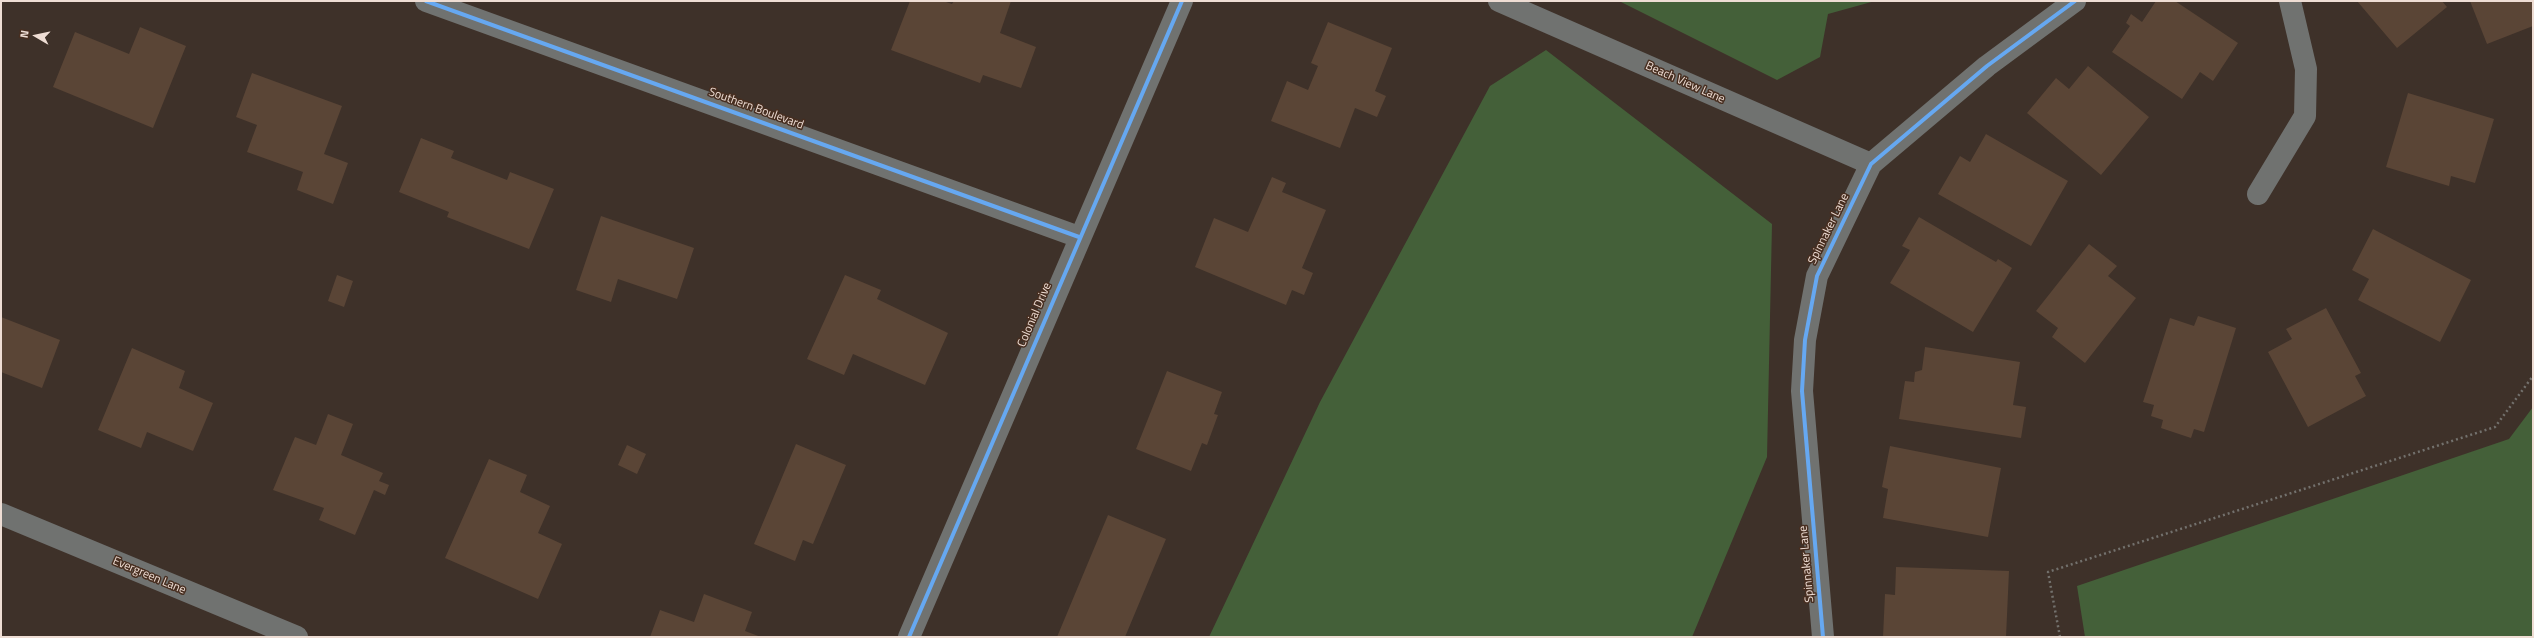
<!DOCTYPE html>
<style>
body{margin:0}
#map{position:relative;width:2534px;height:638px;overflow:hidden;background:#3e3129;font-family:"Titillium Web",sans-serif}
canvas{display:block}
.frame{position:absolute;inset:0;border:2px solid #eeddd4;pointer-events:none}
.north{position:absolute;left:16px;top:16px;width:40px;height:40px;-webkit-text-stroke:3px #472e20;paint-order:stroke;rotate:279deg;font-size:11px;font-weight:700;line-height:16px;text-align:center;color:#eeddd4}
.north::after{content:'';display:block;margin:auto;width:14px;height:18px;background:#eeddd4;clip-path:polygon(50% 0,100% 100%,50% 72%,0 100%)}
</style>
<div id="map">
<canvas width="2534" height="638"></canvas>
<div class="frame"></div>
<div class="north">N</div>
</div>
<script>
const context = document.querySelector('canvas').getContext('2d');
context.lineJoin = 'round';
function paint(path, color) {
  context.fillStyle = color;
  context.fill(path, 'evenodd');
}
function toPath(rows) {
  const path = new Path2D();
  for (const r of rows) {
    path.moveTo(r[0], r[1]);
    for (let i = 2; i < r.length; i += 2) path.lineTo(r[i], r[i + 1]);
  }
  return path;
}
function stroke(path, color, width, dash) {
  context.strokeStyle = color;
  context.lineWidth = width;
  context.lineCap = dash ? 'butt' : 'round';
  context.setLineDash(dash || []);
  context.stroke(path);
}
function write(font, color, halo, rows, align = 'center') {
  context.font = font + ' "Titillium Web",sans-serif';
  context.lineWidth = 3;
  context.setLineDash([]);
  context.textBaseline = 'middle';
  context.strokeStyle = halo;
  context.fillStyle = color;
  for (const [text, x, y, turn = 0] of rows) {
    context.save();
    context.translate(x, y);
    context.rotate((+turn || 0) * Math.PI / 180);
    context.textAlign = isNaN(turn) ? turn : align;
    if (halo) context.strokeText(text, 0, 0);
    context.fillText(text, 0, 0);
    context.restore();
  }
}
paint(toPath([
 [1619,1,1875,1,1828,14,1820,57,1777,80],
 [1546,50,1772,224,1767,457,1692,637,1209,637,1320,402,1490,86],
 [2533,407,2533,637,2085,637,2077,586,2509,439]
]), '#446039');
paint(toPath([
 [910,1,943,1,952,4,954,1,1011,1,1000,33,1036,47,1021,88,983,75,980,83,891,50],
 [2156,1,2175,1,2238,43,2213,81,2200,72,2182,99,2112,52,2130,26,2126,23,2131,14,2142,22],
 [2357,1,2442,1,2447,7,2397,48],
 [2470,1,2533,1,2533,26,2487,44],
 [1328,22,1392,48,1375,91,1386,96,1377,117,1355,108,1340,148,1271,121,1287,81,1308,90,1318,66,1311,63],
 [140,27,186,46,153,128,53,87,75,32,129,54],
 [2088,66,2149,117,2101,175,2027,113,2056,78,2069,89],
 [252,73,342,106,324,154,348,163,333,204,297,190,303,172,247,152,257,125,236,117],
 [2408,93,2494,119,2475,183,2451,176,2449,186,2386,167],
 [1986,134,2068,181,2031,246,1938,194,1960,156,1970,162],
 [421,138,454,151,451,158,507,180,510,172,554,189,529,249,447,217,449,212,399,192],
 [1272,177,1286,183,1282,192,1326,210,1302,268,1313,273,1304,295,1292,290,1286,305,1195,267,1214,218,1248,232],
 [601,216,694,248,677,299,618,279,611,302,576,290],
 [1919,217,1996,262,1998,259,2012,268,1973,332,1890,283,1910,250,1902,246],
 [2373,229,2471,280,2440,342,2358,300,2369,279,2352,270],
 [2089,244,2117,266,2108,276,2136,298,2085,363,2052,337,2058,328,2036,311],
 [337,275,353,281,344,307,328,301],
 [845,275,881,290,877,299,948,333,925,385,853,354,844,375,807,359],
 [2326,308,2361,373,2355,376,2366,396,2308,427,2268,352,2292,339,2286,329],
 [2198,316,2236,328,2204,432,2194,429,2191,438,2161,428,2163,420,2151,416,2154,405,2143,402,2170,318,2194,326],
 [1,317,60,340,42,388,1,372],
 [1925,347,2020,362,2013,405,2026,407,2021,438,1899,419,1905,381,1914,382,1915,372,1922,370],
 [132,348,185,371,179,388,213,403,193,451,147,432,141,448,98,430],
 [1167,371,1222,392,1214,414,1218,415,1207,445,1202,443,1191,471,1136,449],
 [328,414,353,424,341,455,383,473,379,481,389,485,385,495,374,490,355,535,319,520,324,508,273,490,295,437,316,445],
 [796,444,846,465,813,544,803,540,795,561,754,544],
 [627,445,646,454,637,474,618,465],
 [1890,446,2001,468,1988,537,1883,518,1888,489,1882,487],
 [489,459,527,475,520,492,550,506,538,533,562,544,538,599,445,558],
 [1108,515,1166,539,1125,637,1057,637],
 [1896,567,2009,571,2006,637,1883,637,1885,594,1895,595],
 [704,594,752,612,745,631,761,637,650,637,660,610,694,622]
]), '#5a4536');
stroke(toPath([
 [2060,637,2048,572,2495,427,2533,376]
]), '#73716d', 2.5, [2, 3]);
stroke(toPath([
 [426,1,1079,237],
 [1499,1,1871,164],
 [2258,194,2305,116,2306,69,2290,1],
 [1,514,297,637],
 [909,637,1182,1],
 [1823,637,1802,391,1805,340,1817,276,1871,164,1987,66,2075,1]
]), '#707270', 22);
stroke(toPath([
 [426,1,1079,237],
 [909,637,1182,1],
 [1823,637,1802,391,1805,340,1817,276,1871,164,1987,66,2075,1]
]), '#66a8f1', 4);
write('12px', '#eeddd4', '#472e20', [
 ["Beach View Lane",1685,83,24],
 ["Southern Boulevard",756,109,20],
 ["Spinnaker Lane",1829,229,-64],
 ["Colonial Drive",1035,315,-67],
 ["Spinnaker Lane",1807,564,-95],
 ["Evergreen Lane",149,576,23]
]);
</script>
